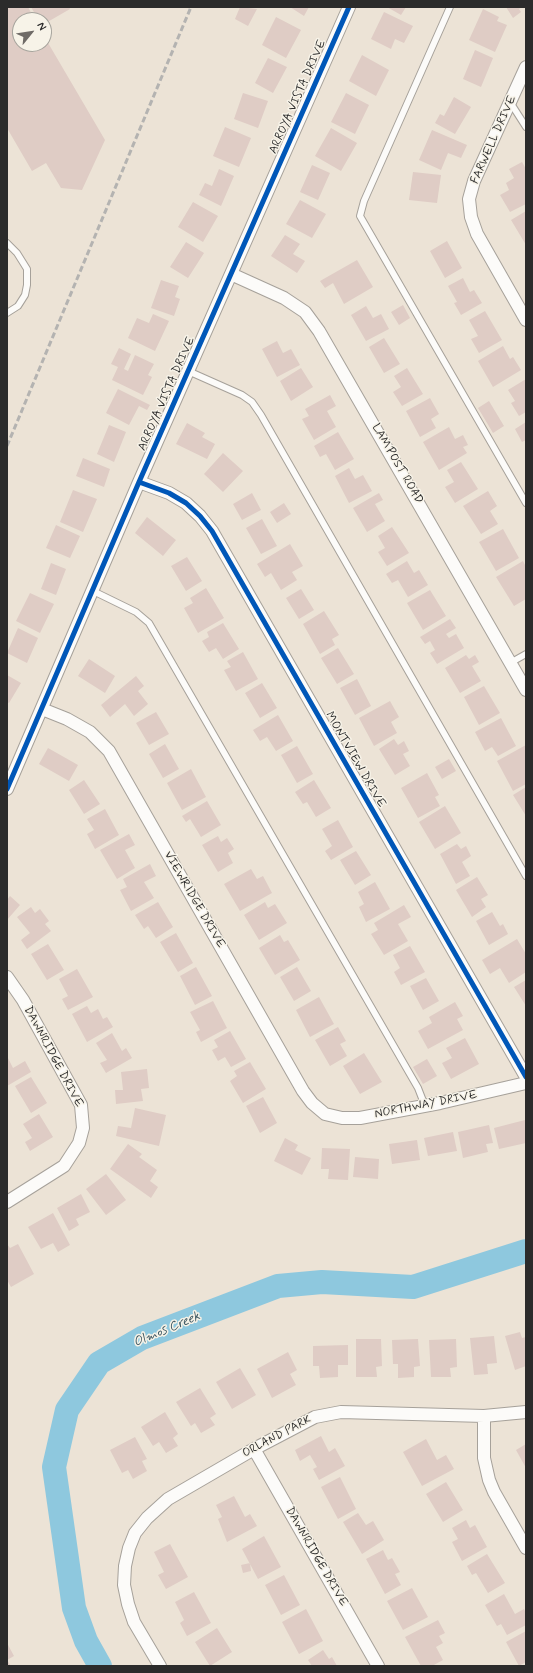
<!DOCTYPE html>
<style>
body{margin:0}
#map{position:relative;width:533px;height:1673px;overflow:hidden;background:#ece3d6;font-family:Mynerve,sans-serif}
canvas{display:block}
.frame{position:absolute;inset:0;border:8px solid #2b2b2b;pointer-events:none}
.north{position:absolute;left:12px;top:12px;width:40px;height:40px;box-sizing:border-box;background:#f7f3e8;border:1px solid #a5a39c;border-radius:50%;rotate:60deg;font-size:11px;font-weight:700;line-height:16px;text-align:center;color:#2b2b2b}
.north::after{content:'';display:block;margin:auto;width:14px;height:18px;background:#6f6b67;clip-path:polygon(50% 0,100% 100%,50% 72%,0 100%)}
</style>
<div id="map">
<canvas width="533" height="1673"></canvas>
<div class="frame"></div>
<div class="north">N</div>
</div>
<script>
const context = document.querySelector('canvas').getContext('2d');
context.lineJoin = 'round';
function toPath(rows) {
  const path = new Path2D();
  for (const r of rows) {
    path.moveTo(r[0], r[1]);
    for (let i = 2; i < r.length; i += 2) path.lineTo(r[i], r[i + 1]);
  }
  return path;
}
function stroke(path, color, width, dash) {
  context.strokeStyle = color;
  context.lineWidth = width;
  context.lineCap = dash ? 'butt' : 'round';
  context.setLineDash(dash || []);
  context.stroke(path);
}
function paint(path, color) {
  context.fillStyle = color;
  context.fill(path, 'evenodd');
}
function write(font, color, halo, rows, align = 'center') {
  context.font = font + ' Mynerve,sans-serif';
  context.lineWidth = 3;
  context.setLineDash([]);
  context.textBaseline = 'middle';
  context.strokeStyle = halo;
  context.fillStyle = color;
  for (const [text, x, y, turn = 0] of rows) {
    context.save();
    context.translate(x, y);
    context.rotate((+turn || 0) * Math.PI / 180);
    context.textAlign = isNaN(turn) ? turn : align;
    if (halo) context.strokeText(text, 0, 0);
    context.fillText(text, 0, 0);
    context.restore();
  }
}
stroke(toPath([
 [100,1666,86,1641,74,1608,54,1467,67,1410,99,1363,142,1338,278,1286,322,1282,413,1287,526,1251]
]), '#8ec8de', 24);
paint(toPath([
 [7,7,28,7,35,20,20,20,20,44,44,44,44,36,105,140,82,190,61,188,46,163,32,171,7,128],
 [31,7,69,7,70,9,44,24,44,20,40,18,38,19],
 [240,7,257,9,248,26,235,19],
 [290,7,309,7,304,16],
 [387,7,406,7,401,15],
 [506,7,522,7,519,9,521,12,513,18],
 [483,9,499,17,497,21,507,25,495,52,469,40],
 [384,12,413,26,404,43,395,39,391,49,371,39],
 [276,17,301,30,286,58,262,45],
 [475,50,493,58,481,87,463,79],
 [362,55,389,70,376,96,349,81],
 [268,58,287,67,273,93,255,83],
 [243,93,268,101,258,128,234,119],
 [346,93,369,105,355,134,331,122],
 [454,97,471,107,455,134,435,123,440,114,444,116],
 [225,127,251,138,239,167,213,156],
 [331,128,357,143,341,171,315,156],
 [432,130,467,145,461,158,448,153,441,170,419,160],
 [522,162,526,169,526,204,510,212,500,195,509,190,506,183,514,178,509,169],
 [312,165,330,173,318,200,300,192],
 [219,169,234,176,221,206,199,195,205,183,212,186],
 [413,172,441,175,437,203,409,200],
 [300,200,326,214,312,238,286,224],
 [193,202,218,216,203,242,178,227],
 [526,211,526,245,511,220],
 [285,235,300,244,293,254,305,261,297,273,271,256],
 [447,241,462,268,445,278,430,251],
 [186,242,204,253,188,278,170,267],
 [357,260,373,287,344,304,333,283,325,288,320,281],
 [463,278,470,292,474,290,482,303,461,315,454,303,457,302,448,286],
 [161,280,179,286,175,297,180,299,174,316,151,308],
 [403,305,410,318,399,325,391,312],
 [366,306,373,318,381,314,389,329,366,341,351,315],
 [485,311,502,340,479,353,471,339,478,336,469,320],
 [153,314,169,321,155,351,128,338,137,318,149,323],
 [384,338,400,364,384,373,369,347],
 [277,341,283,353,291,349,300,365,277,377,262,349],
 [503,346,510,359,513,357,521,370,493,387,478,361],
 [119,348,131,354,124,369,128,371,135,355,154,364,148,375,152,377,143,395,112,380,118,367,111,364],
 [301,368,313,387,291,401,280,381],
 [407,368,423,394,402,406,393,392,401,387,394,376],
 [526,379,526,412,519,416,511,403,515,401,508,390],
 [118,389,150,405,147,410,139,406,129,425,106,413],
 [330,395,336,406,327,411,336,427,314,440,302,419,309,416,305,409],
 [430,398,439,414,431,419,436,428,420,437,406,411],
 [489,401,504,426,493,433,478,408],
 [526,422,526,440,522,442,515,429],
 [187,423,205,433,202,437,215,444,207,459,176,444],
 [109,425,126,432,114,462,97,454],
 [449,427,455,439,463,435,468,445,463,447,467,453,439,470,423,442],
 [338,432,354,459,335,470,326,454,320,457,314,446],
 [223,453,243,471,223,492,204,474],
 [83,458,110,469,104,487,76,476],
 [461,462,478,489,455,503,445,487,454,482,447,470],
 [349,468,355,479,363,475,372,491,349,503,335,476],
 [73,490,97,499,83,532,60,522],
 [488,491,497,506,490,511,498,524,481,534,463,506],
 [252,493,261,510,242,520,233,504],
 [379,493,383,500,375,504,385,521,367,532,353,508],
 [284,503,291,514,277,523,270,512],
 [147,517,176,540,163,556,135,533],
 [262,519,277,546,261,554,246,528],
 [56,525,80,536,70,558,46,548],
 [392,527,409,553,387,566,378,552,385,548,378,536],
 [503,529,519,558,496,571,479,542],
 [290,544,303,566,292,572,297,580,281,590,271,573,265,577,257,564],
 [187,557,202,581,186,591,171,566],
 [407,561,414,573,419,570,428,585,408,597,398,580,392,583,386,574],
 [523,561,526,567,526,599,514,606,496,577],
 [51,563,66,569,56,595,41,589],
 [206,588,224,618,198,633,184,608,193,603,190,598],
 [301,589,314,610,299,619,286,598],
 [430,590,446,616,423,630,407,603],
 [30,593,54,604,40,633,16,621],
 [324,611,339,635,332,639,335,645,320,654,303,624],
 [450,619,456,628,446,634,449,638,456,634,464,648,437,664,430,653,435,650,430,641,425,644,420,637],
 [223,623,239,649,223,659,216,648,209,652,202,641,209,637,207,632],
 [18,628,38,638,27,663,7,653],
 [338,648,354,674,337,684,321,658],
 [243,652,258,679,236,691,224,670,231,667,227,661],
 [466,655,469,659,475,655,479,662,472,666,481,681,460,693,445,668],
 [89,659,115,676,105,693,78,676],
 [7,675,21,683,9,703,7,702],
 [136,676,144,686,138,691,148,704,134,716,125,704,110,717,101,705],
 [357,679,371,706,355,715,340,688],
 [262,683,277,708,260,718,245,693],
 [484,686,500,713,479,725,464,697],
 [390,701,399,717,391,722,397,733,374,746,359,718],
 [156,712,169,734,149,745,136,723],
 [278,715,293,741,276,751,267,737,260,741,253,730],
 [501,718,516,746,498,756,492,747,485,751,475,732],
 [394,739,398,745,404,741,409,751,403,754,410,766,395,775,379,749],
 [165,744,179,769,163,778,149,754],
 [526,745,526,784,513,791,497,761],
 [297,746,313,774,297,783,281,755],
 [48,748,78,765,69,781,39,764],
 [449,759,456,771,442,779,435,767],
 [191,769,206,797,182,810,167,783],
 [427,773,439,795,435,797,440,806,418,818,401,788],
 [84,780,100,804,84,814,69,790],
 [314,780,331,808,316,817,307,802,303,804,295,792],
 [526,787,526,816,513,795],
 [207,801,221,825,201,837,190,819,186,822,182,816],
 [445,806,461,833,435,849,419,822],
 [105,809,119,835,95,849,87,834,94,830,87,819],
 [338,820,353,847,331,860,325,851,332,846,322,829],
 [129,834,135,845,125,850,135,868,117,879,100,850],
 [218,836,221,842,227,838,234,849,228,853,233,863,218,872,202,845],
 [457,844,461,849,466,846,471,856,462,862,470,876,456,884,440,854],
 [356,851,371,875,355,885,340,860],
 [150,864,156,876,144,882,154,898,131,911,120,890,127,887,123,879],
 [251,869,257,879,263,876,272,893,240,911,224,884],
 [477,877,488,895,481,899,486,907,472,917,456,890],
 [375,882,390,909,366,922,359,907,364,904,358,892],
 [10,896,20,905,7,920,7,900],
 [158,902,173,927,156,938,148,926,144,929,135,915],
 [265,902,268,908,275,904,287,923,259,940,244,915],
 [404,905,411,917,398,924,408,941,384,955,371,934,378,930,374,923],
 [31,907,35,913,40,909,49,921,45,924,51,931,27,949,21,940,30,933,17,917],
 [492,912,500,926,503,924,508,934,489,945,476,921],
 [176,933,193,963,178,972,160,942],
 [280,935,284,942,288,940,300,960,275,975,259,948],
 [517,939,526,954,526,972,509,983,500,968,490,974,482,960],
 [48,944,64,970,47,980,31,954],
 [410,946,425,972,401,985,394,972,400,968,393,955],
 [196,967,212,996,195,1005,180,976],
 [297,967,311,991,294,1001,280,977],
 [77,969,93,997,68,1010,62,999,68,996,59,979],
 [426,978,439,1001,423,1010,410,986],
 [526,980,526,1006,514,987],
 [319,997,334,1024,310,1037,296,1010],
 [213,1001,227,1028,201,1042,196,1032,200,1030,190,1012],
 [455,1002,463,1016,457,1019,463,1030,428,1049,418,1031,432,1023,429,1017],
 [87,1006,91,1013,98,1009,103,1019,107,1017,113,1027,87,1042,72,1014],
 [338,1027,346,1041,340,1044,347,1056,330,1066,315,1040],
 [230,1031,246,1059,231,1067,225,1057,218,1061,212,1050,218,1047,214,1040],
 [112,1033,122,1051,126,1048,132,1058,106,1073,100,1063,107,1060,96,1043],
 [465,1038,479,1064,451,1079,442,1063,452,1058,446,1048],
 [364,1053,382,1082,360,1094,343,1066],
 [7,1056,13,1068,25,1061,31,1072,7,1086],
 [427,1059,437,1076,423,1084,413,1067],
 [250,1062,266,1089,243,1103,230,1081,237,1076,234,1071],
 [147,1069,149,1088,141,1089,143,1101,116,1104,115,1090,123,1090,121,1072],
 [31,1077,47,1103,31,1113,15,1086],
 [263,1097,277,1123,260,1133,246,1106],
 [135,1108,166,1115,159,1146,116,1136,118,1126,131,1128],
 [39,1114,53,1137,30,1151,25,1142,32,1138,23,1124],
 [525,1120,526,1143,499,1149,494,1128],
 [489,1125,493,1143,486,1144,488,1152,463,1158,458,1132],
 [453,1132,457,1151,428,1156,424,1138],
 [285,1138,298,1145,295,1150,311,1158,302,1175,274,1161],
 [417,1140,420,1160,392,1164,389,1144],
 [128,1144,142,1154,139,1157,157,1170,150,1181,158,1187,151,1198,110,1169],
 [322,1148,350,1149,348,1180,328,1179,329,1169,321,1169],
 [355,1157,379,1159,378,1179,353,1177],
 [106,1174,126,1200,106,1215,86,1189],
 [81,1194,90,1212,76,1219,79,1225,69,1231,57,1208],
 [53,1213,70,1245,58,1252,53,1243,41,1249,28,1227],
 [7,1244,10,1248,18,1244,34,1274,11,1287,7,1280],
 [520,1332,522,1338,526,1337,526,1366,515,1370,505,1336],
 [494,1336,497,1363,487,1364,488,1374,474,1375,470,1338],
 [356,1339,381,1339,382,1366,376,1367,377,1377,356,1377],
 [418,1339,420,1366,414,1367,414,1377,398,1378,398,1364,393,1364,392,1340],
 [456,1339,457,1367,450,1368,451,1377,431,1377,429,1340],
 [348,1345,348,1365,338,1365,338,1377,320,1378,319,1366,313,1366,313,1346],
 [288,1352,297,1370,290,1374,296,1385,272,1398,257,1369],
 [240,1368,256,1395,232,1409,216,1382],
 [200,1388,216,1414,210,1418,215,1425,201,1433,195,1423,191,1426,176,1402],
 [165,1412,178,1434,173,1438,178,1446,166,1453,159,1442,153,1446,141,1427],
 [321,1436,329,1452,335,1448,345,1466,319,1480,313,1469,317,1467,310,1455,300,1461,295,1450],
 [135,1437,147,1459,142,1461,147,1471,133,1479,128,1470,122,1473,110,1450],
 [426,1439,437,1460,446,1455,454,1469,422,1486,403,1452],
 [526,1444,526,1468,516,1450],
 [340,1477,356,1509,338,1519,321,1487],
 [446,1482,463,1510,443,1522,426,1494],
 [234,1496,245,1517,250,1514,257,1526,227,1542,218,1519,222,1517,216,1505],
 [358,1513,366,1525,373,1521,384,1540,362,1554,343,1522],
 [466,1520,470,1528,475,1525,487,1547,462,1561,452,1542,458,1539,452,1528],
 [264,1536,281,1567,258,1579,242,1549],
 [170,1544,188,1577,166,1589,158,1575,164,1572,154,1552],
 [383,1550,388,1560,392,1558,400,1572,395,1574,401,1585,385,1594,366,1559],
 [487,1554,505,1583,488,1593,476,1573,472,1575,467,1566],
 [250,1563,251,1571,243,1573,241,1565],
 [284,1575,300,1605,281,1615,265,1585],
 [412,1588,428,1617,403,1630,387,1601],
 [194,1592,211,1623,187,1636,180,1623,184,1620,175,1602],
 [504,1594,515,1614,524,1609,526,1613,526,1625,507,1635,501,1624,497,1626,485,1605],
 [306,1609,323,1641,299,1654,282,1622],
 [438,1620,445,1633,439,1636,443,1643,436,1647,443,1660,432,1666,421,1666,405,1637],
 [217,1628,232,1652,210,1666,195,1642],
 [526,1631,526,1662,519,1666,506,1642],
 [7,1643,14,1656,7,1660,11,1666,7,1666],
 [323,1650,329,1659,332,1657,337,1666,312,1666,308,1660]
]), '#dfccc5');
const service = toPath([
 [450,7,364,201,360,216,526,503],
 [510,102,526,127],
 [7,243,17,253,27,269,27,285,25,295,18,306,7,313],
 [188,371,242,395,252,402,261,415,526,876],
 [93,591,136,612,149,623,418,1088,425,1106],
 [510,663,526,654]
]);
const minor = toPath([
 [526,67,474,181,469,199,471,217,477,234,526,320],
 [231,274,284,298,305,312,319,331,526,690],
 [139,482,169,493,186,503,200,516,212,531,526,1077],
 [42,709,67,719,90,732,109,751,303,1091,312,1103,325,1114,342,1118,360,1118,440,1103,526,1083],
 [7,789,139,482,349,7],
 [7,977,23,1000,81,1105,83,1128,79,1143,64,1166,7,1202],
 [484,1416,484,1458,489,1480,494,1492,526,1548],
 [254,1449,378,1666],
 [160,1666,134,1622,128,1604,124,1585,125,1566,129,1548,135,1533,147,1518,168,1499,254,1449,315,1417,341,1412,484,1416,526,1412]
]);
stroke(service, '#a6a19a', 8);
stroke(minor, '#a6a19a', 14);
stroke(service, '#fcfbf9', 6);
stroke(minor, '#fcfbf9', 12);
stroke(toPath([
 [7,446,191,7]
]), '#b4b3b1', 3, [6, 3]);
stroke(toPath([
 [139,482,169,493,186,503,200,516,212,531,526,1077],
 [7,789,139,482,349,7]
]), '#0057b8', 5);
write('12px', '#2b2b2b', '#f7f3e8', [
 ["ARROYA VISTA DRIVE",298,97,-66],
 ["FARWELL DRIVE",494,140,-66],
 ["ARROYA VISTA DRIVE",167,394,-66],
 ["LAMPOST ROAD",397,464,60],
 ["MONTVIEW DRIVE",355,760,60],
 ["VIEWRIDGE DRIVE",194,900,60],
 ["DAWNRIDGE DRIVE",53,1057,62],
 ["NORTHWAY DRIVE",426,1105,-11],
 ["ORLAND PARK",277,1437,-28],
 ["DAWNRIDGE DRIVE",316,1557,60]
]);
write('italic 13px', '#3c5762', '#f7f3e8', [
 ["Olmos Creek",167,1330,-23]
]);
</script>
